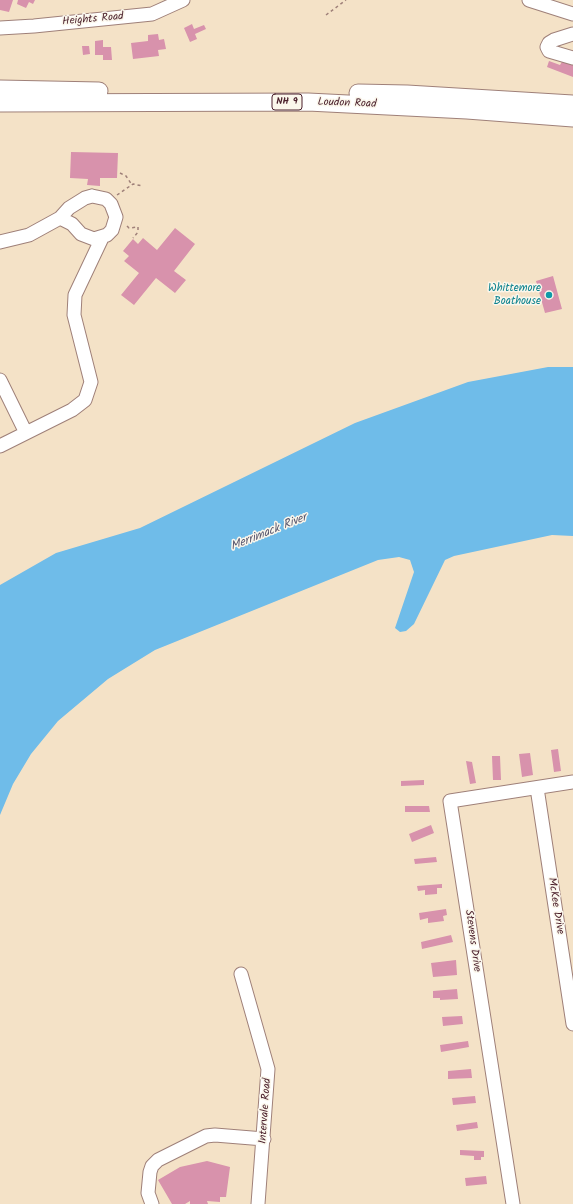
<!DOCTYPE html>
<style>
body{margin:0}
canvas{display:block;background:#f4e2c7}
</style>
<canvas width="573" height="1204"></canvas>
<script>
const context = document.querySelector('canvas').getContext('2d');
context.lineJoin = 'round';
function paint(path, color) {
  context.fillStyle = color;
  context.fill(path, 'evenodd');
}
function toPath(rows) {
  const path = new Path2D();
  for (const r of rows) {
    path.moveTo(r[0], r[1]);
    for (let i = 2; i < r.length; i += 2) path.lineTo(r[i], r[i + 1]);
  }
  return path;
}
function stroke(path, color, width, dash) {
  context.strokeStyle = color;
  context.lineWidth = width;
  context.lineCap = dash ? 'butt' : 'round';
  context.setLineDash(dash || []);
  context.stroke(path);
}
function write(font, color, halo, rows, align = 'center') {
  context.font = font + ' Kalam,sans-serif';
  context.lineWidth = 3;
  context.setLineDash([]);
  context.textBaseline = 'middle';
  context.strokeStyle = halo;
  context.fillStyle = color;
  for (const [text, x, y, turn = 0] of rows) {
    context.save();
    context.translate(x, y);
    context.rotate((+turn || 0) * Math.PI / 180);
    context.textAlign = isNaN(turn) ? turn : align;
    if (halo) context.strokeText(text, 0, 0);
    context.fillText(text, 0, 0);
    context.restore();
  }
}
paint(toPath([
 [548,367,573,367,573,536,552,535,454,556,445,560,414,624,406,631,400,632,395,628,414,572,410,560,399,557,378,560,155,650,108,679,58,721,31,754,13,784,0,815,0,585,56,553,140,528,355,423,468,382]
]), '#6fbce9');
paint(toPath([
 [0,0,13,0,9,12,0,10],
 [18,0,35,0,33,4,29,2,26,8,17,4],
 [192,24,194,29,204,25,206,29,195,34,197,39,190,42,184,28],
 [158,34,159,40,164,39,166,49,158,50,159,56,133,59,131,43,148,41,148,35],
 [103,40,103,47,111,47,112,60,103,60,103,55,95,55,95,41],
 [82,46,89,46,90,54,83,55],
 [563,60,573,64,573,77,547,67,549,61,560,65],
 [71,152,118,153,117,178,100,178,100,186,87,185,88,179,70,178],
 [175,228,195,244,174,271,186,280,175,293,156,278,134,305,121,295,139,273,124,261,129,256,123,251,133,239,138,244,143,238,157,250],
 [553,276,562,309,545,313,536,281],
 [558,749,561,771,554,772,551,750],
 [530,753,533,775,522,777,519,754],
 [492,756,500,756,501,780,493,780],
 [466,761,472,762,476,783,470,784],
 [424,780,424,785,401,786,401,781],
 [405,806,429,806,430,812,405,812],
 [431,825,434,833,412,842,409,834],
 [436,857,437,862,415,864,414,859],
 [442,884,442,888,437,888,437,894,425,895,425,890,418,891,417,886],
 [446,909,447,915,443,916,444,921,428,923,428,918,420,920,419,913],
 [451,935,453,942,422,949,421,942],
 [456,960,457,975,433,977,431,963],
 [457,989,458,999,440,1000,440,998,433,998,433,991],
 [462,1016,463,1024,443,1026,442,1017],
 [468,1041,469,1047,441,1052,440,1045],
 [471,1069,472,1078,448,1079,448,1071],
 [475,1096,476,1103,453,1105,452,1098],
 [477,1122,478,1128,457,1131,456,1125],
 [460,1150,484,1151,484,1157,481,1157,481,1160,474,1160,474,1156,460,1155],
 [207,1161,230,1167,226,1197,220,1197,220,1202,207,1201,208,1204,190,1204,190,1201,185,1204,172,1204,158,1180,180,1167],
 [486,1176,487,1184,466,1186,465,1178]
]), '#d892ac');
const minor = toPath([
 [529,0,573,14],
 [0,28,34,26,152,14,183,0],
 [573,34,554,40,549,43,547,47,549,51,573,58],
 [92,196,106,199,111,204,116,217,112,230,107,235,94,239,81,234,72,224,60,218,69,208,85,198,92,196],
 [0,242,29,235,60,218],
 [0,380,26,433],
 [0,446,72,410,85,400,91,382,74,315,75,295,102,238],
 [537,788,573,1024],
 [241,974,268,1069,258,1204],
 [152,1204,148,1193,150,1172,152,1166,158,1160,206,1136,215,1135,264,1139],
 [513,1204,450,801,573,782]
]);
const major = toPath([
 [0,89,99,91],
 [358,93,407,94,573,104],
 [0,103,308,102,467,110,573,118]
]);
stroke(minor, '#9f8079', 15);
stroke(major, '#9f8079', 19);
stroke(toPath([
 [326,15,346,0],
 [120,173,126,176,132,185],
 [117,195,133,184,143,186],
 [127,226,129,228,138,227,138,232,133,238]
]), '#9f8079', 1.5, [3, 3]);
stroke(minor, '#fff', 13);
stroke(major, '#fff', 17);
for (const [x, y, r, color] of [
 [549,295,4,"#0f9aa8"]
]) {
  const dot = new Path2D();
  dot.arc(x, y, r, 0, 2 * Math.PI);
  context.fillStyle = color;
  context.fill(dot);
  stroke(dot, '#fbf7ec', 1.5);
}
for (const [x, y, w] of [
 [287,102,30]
]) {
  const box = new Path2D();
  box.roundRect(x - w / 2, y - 8, w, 16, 3);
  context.fillStyle = '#fbf7ec';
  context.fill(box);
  stroke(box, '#4a1f2b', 1);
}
write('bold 10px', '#4a1f2b', null, [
 ["NH 9",287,102]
]);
write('11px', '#4a1f2b', '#fbf7ec', [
 ["Heights Road",93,20,-5],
 ["Loudon Road",347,104,2],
 ["McKee Drive",555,906,81],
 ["Stevens Drive",472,941,82],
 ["Intervale Road",266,1111,-86]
]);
write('11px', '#0d838f', '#fbf7ec', [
 ["Whittemore",541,289],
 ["Boathouse",541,302]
], 'right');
write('italic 12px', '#57566e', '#fbf7ec', [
 ["Merrimack River",269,533,-22]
]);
</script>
